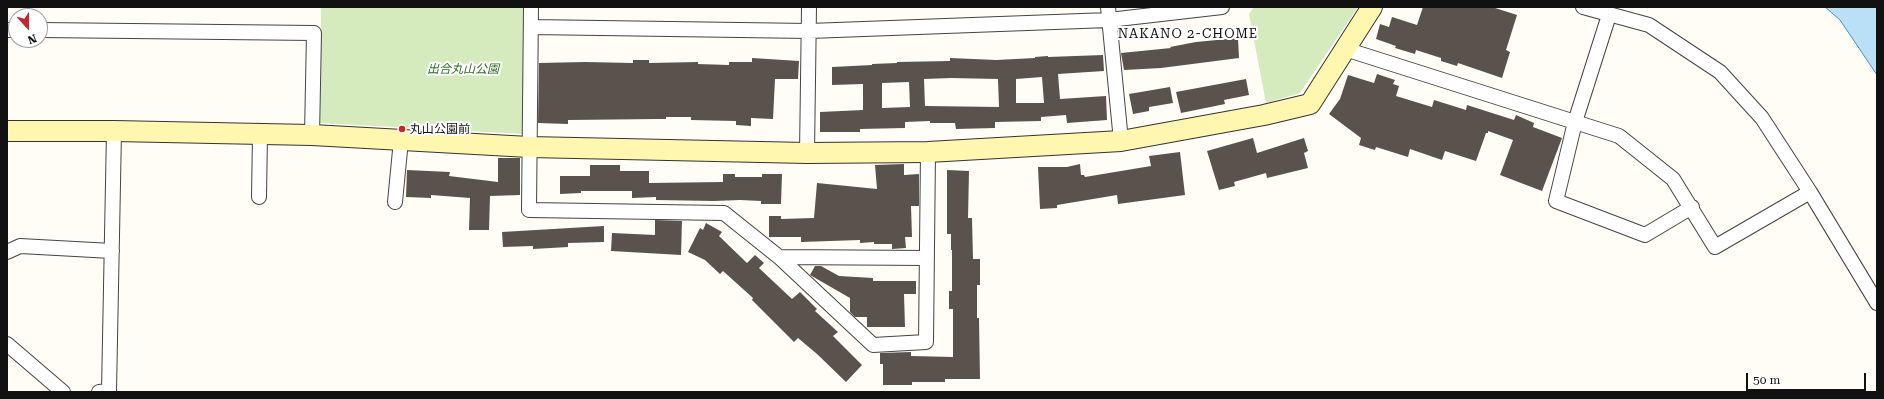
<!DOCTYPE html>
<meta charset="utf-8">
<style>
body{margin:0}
#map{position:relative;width:1884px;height:399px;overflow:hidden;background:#fffdf5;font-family:"Roboto Serif",serif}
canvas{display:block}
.frame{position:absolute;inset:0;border:8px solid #111;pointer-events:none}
.north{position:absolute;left:8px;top:8px;width:40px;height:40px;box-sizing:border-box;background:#fff;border:1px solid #a0a0a0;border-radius:50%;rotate:159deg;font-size:11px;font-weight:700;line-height:16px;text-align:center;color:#111}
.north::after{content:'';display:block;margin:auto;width:14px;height:18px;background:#c4262e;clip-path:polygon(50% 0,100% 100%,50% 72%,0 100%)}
.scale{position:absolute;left:1746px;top:373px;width:120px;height:18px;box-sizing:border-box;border:2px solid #111;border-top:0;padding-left:5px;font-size:12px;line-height:14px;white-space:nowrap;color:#111;-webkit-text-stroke:3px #fff;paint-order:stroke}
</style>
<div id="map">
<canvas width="1884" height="399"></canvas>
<div class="frame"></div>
<div class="north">N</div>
<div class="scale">50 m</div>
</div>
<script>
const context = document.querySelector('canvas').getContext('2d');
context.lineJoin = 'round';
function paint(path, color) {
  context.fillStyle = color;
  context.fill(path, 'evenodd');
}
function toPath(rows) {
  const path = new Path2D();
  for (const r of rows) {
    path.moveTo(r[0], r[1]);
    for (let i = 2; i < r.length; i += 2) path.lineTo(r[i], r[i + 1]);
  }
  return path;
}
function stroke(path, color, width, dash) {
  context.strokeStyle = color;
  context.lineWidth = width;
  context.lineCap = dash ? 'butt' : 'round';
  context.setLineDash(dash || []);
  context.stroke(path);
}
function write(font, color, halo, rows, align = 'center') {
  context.font = font + ' "Roboto Serif","Noto Sans JP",serif';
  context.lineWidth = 4;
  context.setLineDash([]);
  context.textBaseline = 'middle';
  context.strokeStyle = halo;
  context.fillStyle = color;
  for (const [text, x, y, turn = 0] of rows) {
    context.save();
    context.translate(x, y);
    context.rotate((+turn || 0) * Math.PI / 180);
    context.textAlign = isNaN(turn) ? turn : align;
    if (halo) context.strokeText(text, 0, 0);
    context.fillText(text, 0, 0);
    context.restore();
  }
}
paint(toPath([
 [321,7,525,7,524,134,320,123],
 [1254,7,1358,7,1300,93,1266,103,1249,14]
]), '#d5ebbd');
const water = toPath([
 [1825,7,1877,7,1877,75,1840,20,1825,7]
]);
paint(water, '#b9e0f7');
stroke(water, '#3f96cf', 1);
paint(toPath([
 [1423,7,1492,7,1517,15,1506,50,1510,52,1502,78,1458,63,1457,66,1441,61,1441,58,1416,50,1415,54,1395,48,1396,46,1376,39,1380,24,1389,27,1392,17,1417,25],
 [1238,38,1239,58,1161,68,1124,70,1121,53,1171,48,1170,47,1196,42],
 [1103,55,1104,71,1058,74,1060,99,1106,96,1107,120,1067,123,1066,115,1041,117,1041,121,995,122,995,128,956,129,955,123,930,123,930,121,905,122,905,128,860,129,860,132,820,132,820,112,863,110,863,84,832,85,832,67,872,65,872,64,897,63,897,62,950,61,950,58,996,60,1035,58,1035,57,1048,56,1048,57],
 [1042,77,1044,103,1016,103,1016,79],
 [951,78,998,79,999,107,925,106,924,79],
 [909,82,910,107,882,108,882,83],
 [752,58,799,61,798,79,775,79,773,119,751,118,751,126,736,125,736,121,691,120,691,117,666,117,666,119,657,119,568,120,568,124,538,123,539,63,585,62,633,63,633,60,649,60,649,63,698,62,698,64,729,65,729,62,752,62],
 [1377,74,1395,80,1393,84,1399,86,1396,96,1432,107,1434,100,1466,110,1467,105,1514,120,1516,115,1534,123,1533,127,1562,138,1542,191,1500,175,1513,140,1488,131,1488,133,1486,133,1476,161,1445,151,1442,160,1410,149,1408,157,1376,147,1375,150,1359,145,1361,138,1329,114,1340,99,1348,75,1374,83],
 [1246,79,1249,95,1224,100,1225,104,1181,113,1176,92],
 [1170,87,1173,103,1149,107,1149,111,1133,114,1129,94],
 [1253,138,1257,153,1304,138,1308,151,1304,153,1308,168,1267,178,1266,173,1234,182,1235,186,1219,190,1207,151],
 [1180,152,1185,195,1118,204,1117,195,1057,205,1057,208,1040,209,1038,167,1067,167,1080,164,1081,175,1084,175,1085,177,1151,166,1149,156],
 [498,158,520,158,520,195,490,196,489,230,469,230,470,198,431,195,431,198,406,197,407,170,450,172,449,176,498,182],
 [904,164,904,175,919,174,919,206,911,206,912,237,905,237,906,248,892,249,892,244,874,244,874,242,860,243,860,240,801,242,801,237,769,237,769,216,781,216,781,219,814,218,817,183,877,189,875,165],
 [590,165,620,165,620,171,649,171,649,183,723,182,723,174,735,174,735,177,762,177,762,174,782,174,781,204,761,204,761,201,740,200,714,201,656,200,656,197,632,198,632,191,581,191,581,193,560,194,560,176,590,176],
 [947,170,969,171,968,218,972,218,973,259,980,259,980,285,977,285,977,318,979,318,980,379,945,379,945,382,912,382,912,385,883,385,883,364,880,364,880,353,911,352,911,356,953,357,953,309,949,309,949,291,952,291,952,250,951,250,951,234,947,234],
 [655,220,682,221,681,255,611,251,612,233,655,235],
 [706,223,722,232,719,236,747,263,755,255,764,263,759,268,792,299,800,292,817,309,815,311,838,332,833,336,862,365,846,382,817,354,798,338,794,342,752,300,753,298,723,271,720,274,705,260,688,252,700,228,703,230],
 [604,226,604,242,568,243,568,247,533,249,533,246,503,247,502,232],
 [815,266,821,266,839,276,873,278,873,281,916,281,916,294,904,294,905,327,867,327,867,317,855,317,850,312,850,298,810,275]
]), '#5a524d');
const street = toPath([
 [531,7,529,210,724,213,779,257,873,345,926,342,928,152],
 [1108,7,1121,141],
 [1609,15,1575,122,1556,201,1645,235,1692,207],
 [531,27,809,31,1109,20,1222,7],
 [7,30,16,30],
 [40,30,314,33,312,135],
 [1345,49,1619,136,1673,179,1715,247,1810,192,1762,118,1720,72,1649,25,1583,7],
 [807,153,809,7],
 [1810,192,1877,303],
 [259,197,260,134],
 [395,202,401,140],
 [7,252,20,246,112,251],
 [779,257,927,258],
 [7,344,63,392],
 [99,392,109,391,114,131]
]);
const secondary = toPath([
 [7,131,114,131,312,135,529,147,807,153,928,152,1121,141,1264,115,1310,104,1372,7]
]);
stroke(street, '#444', 16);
stroke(secondary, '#333', 22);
stroke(street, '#fff', 14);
stroke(secondary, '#fff6b0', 20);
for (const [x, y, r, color] of [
 [402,129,4,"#c4262e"]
]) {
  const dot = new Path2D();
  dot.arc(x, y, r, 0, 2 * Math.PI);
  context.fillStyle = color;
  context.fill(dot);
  stroke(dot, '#fff', 1.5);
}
write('italic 12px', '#2f6b1f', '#fff', [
 ["出合丸山公園",463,69]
]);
write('12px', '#111', '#fff', [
 ["丸山公園前",410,129]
], 'left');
context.letterSpacing = '1px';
write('13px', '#111', '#fff', [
 ["NAKANO 2-CHOME",1188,34]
]);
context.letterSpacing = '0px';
</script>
